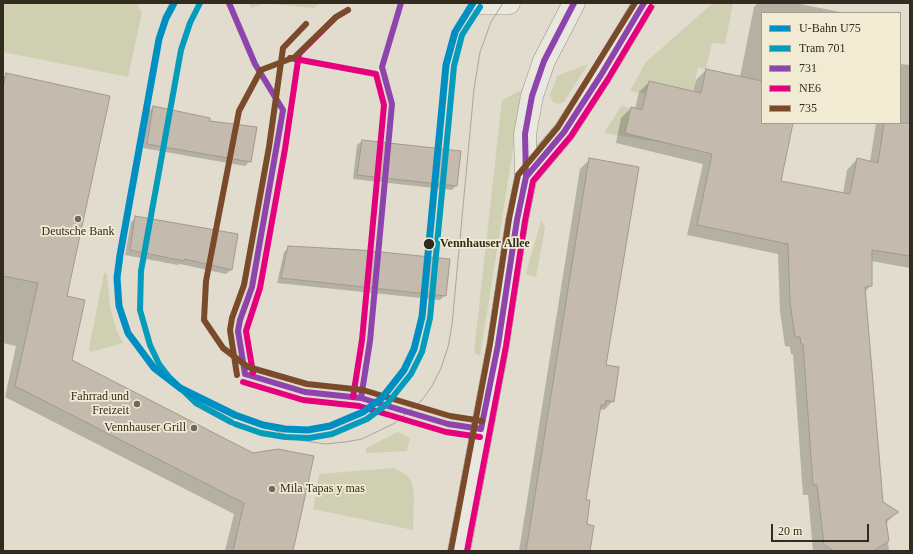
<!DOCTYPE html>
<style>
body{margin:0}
#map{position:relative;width:913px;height:554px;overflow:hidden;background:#e1dccd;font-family:Georgia,serif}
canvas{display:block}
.frame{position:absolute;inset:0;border:4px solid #342b1f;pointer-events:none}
.legend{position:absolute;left:761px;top:12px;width:140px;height:112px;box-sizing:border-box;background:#f1ebd4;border:1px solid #a59e8c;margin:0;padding:5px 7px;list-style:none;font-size:12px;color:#342b1f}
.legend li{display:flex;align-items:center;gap:8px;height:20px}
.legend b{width:20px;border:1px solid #a59e8c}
.scale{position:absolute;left:771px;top:524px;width:98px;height:18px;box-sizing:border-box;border:2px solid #342b1f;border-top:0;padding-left:5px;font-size:12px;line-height:14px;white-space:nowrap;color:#342b1f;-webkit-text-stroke:3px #f1ebd4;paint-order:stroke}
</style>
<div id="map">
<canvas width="913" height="554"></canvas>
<div class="frame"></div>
<ul class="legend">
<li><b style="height:5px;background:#008fc2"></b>U-Bahn U75</li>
<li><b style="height:5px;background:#059cbc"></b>Tram 701</li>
<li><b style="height:5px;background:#8e44ad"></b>731</li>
<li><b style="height:5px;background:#e5007d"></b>NE6</li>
<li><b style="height:5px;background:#7a4b2a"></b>735</li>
</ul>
<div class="scale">20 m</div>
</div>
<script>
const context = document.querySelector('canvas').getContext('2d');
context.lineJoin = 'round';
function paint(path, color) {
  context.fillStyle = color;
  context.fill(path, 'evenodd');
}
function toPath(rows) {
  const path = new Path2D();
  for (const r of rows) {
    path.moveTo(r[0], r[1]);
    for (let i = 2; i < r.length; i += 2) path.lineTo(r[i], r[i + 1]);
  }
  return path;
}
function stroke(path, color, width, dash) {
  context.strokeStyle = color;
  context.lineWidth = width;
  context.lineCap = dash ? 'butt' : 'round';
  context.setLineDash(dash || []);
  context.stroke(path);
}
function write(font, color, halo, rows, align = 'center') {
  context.font = font + ' Georgia,serif';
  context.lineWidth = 3.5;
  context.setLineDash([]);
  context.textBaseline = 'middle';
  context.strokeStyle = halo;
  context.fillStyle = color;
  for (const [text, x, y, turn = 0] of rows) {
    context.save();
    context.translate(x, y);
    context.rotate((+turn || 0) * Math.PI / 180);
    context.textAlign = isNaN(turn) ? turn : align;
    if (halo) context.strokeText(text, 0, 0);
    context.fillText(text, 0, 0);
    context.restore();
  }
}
paint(toPath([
 [3,3,136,3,142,12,128,77,3,52],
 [248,3,321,3,314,8,273,4,262,4,252,8],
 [713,3,733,3,725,44,712,43,706,69,698,67,689,110,649,81,646,94,630,91,646,62],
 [588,64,564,102,558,104,553,102,550,95,557,76],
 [521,90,513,150,480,356,474,352,502,100],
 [622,105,630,109,628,119,681,146,604,133],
 [541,221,545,227,544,234,536,277,528,275,526,273],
 [104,273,107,274,110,306,116,329,123,343,90,352,89,348],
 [398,432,410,438,407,451,366,453,366,448],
 [394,468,408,476,412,482,414,495,413,530,313,509,319,474]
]), '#ced0b1');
paint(toPath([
 [758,3,795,3,845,13,762,13,762,123,792,123,780,182,843,194,847,170,857,159,870,162,876,123,900,123,900,64,910,65,910,268,871,261,871,285,865,292,882,503,897,512,886,523,889,551,813,551,808,495,803,495,793,354,791,354,790,347,785,346,780,312,778,254,687,235,703,164,616,143,621,118,631,108,635,109,639,92,649,82,693,92,696,80,706,70,740,77,754,7],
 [6,74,66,297,71,360,253,454,292,551,225,551,234,514,5,397,16,346,3,343,3,78],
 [153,107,209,122,250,161,245,166,143,148,148,112],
 [362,141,456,186,452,190,353,179,357,145],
 [589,160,605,366,613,401,604,410,600,409,585,501,589,551,519,551,580,169],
 [136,217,231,270,226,274,180,264,178,265,125,255,131,222],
 [289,247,445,295,440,300,277,283,284,252]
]), '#0003');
const building = toPath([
 [706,69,762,81,762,123,793,123,781,181,850,194,857,158,878,163,884,123,910,123,910,256,872,250,872,286,865,287,883,502,899,512,886,520,889,541,873,551,834,551,824,545,817,485,813,485,803,344,801,344,800,337,795,337,790,302,788,244,697,225,712,154,625,133,631,107,642,110,649,81,701,93,706,69],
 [6,73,110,96,67,296,85,300,72,360,253,453,278,449,314,456,293,551,233,551,244,503,15,386,38,283,3,276,3,88,6,73],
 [153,106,210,118,210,121,257,127,251,162,147,144,153,106],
 [362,140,461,151,457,186,357,175,362,140],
 [589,158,639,167,606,365,619,367,614,402,606,400,605,405,601,405,586,500,590,500,587,524,594,526,590,551,526,551,589,158],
 [135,216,238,234,232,270,185,259,184,261,130,250,135,216],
 [288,246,361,250,450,259,446,296,281,278,288,246]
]);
paint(building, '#c4bbae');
stroke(building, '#a1998d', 1);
const street = toPath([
 [482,3,509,3]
]);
const secondary = toPath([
 [526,177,564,132,601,75,644,3],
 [459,551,498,345,517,220,526,177,525,134,532,96,544,61,574,3]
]);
stroke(street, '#a6a196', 23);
stroke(secondary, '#969186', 23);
stroke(street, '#eae7de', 22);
stroke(secondary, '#eae7de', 22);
stroke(toPath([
 [235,415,299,440,325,444,345,442,362,439,395,423,422,400,432,386,441,368,448,347,452,325,474,89,480,52,491,22,503,3]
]), '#aaa69e', 1);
stroke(toPath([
 [229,3,255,64,283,110,252,287,240,320,238,331,245,374],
 [523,191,526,177,525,134,532,96,544,61,574,3],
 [245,374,305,392,361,398,448,424,481,429],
 [361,398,370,341,392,104,382,67,401,3],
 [481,429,498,345,517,220,526,177,564,132,601,75,644,3]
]), '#8e44ad', 6);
stroke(toPath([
 [290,58,376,74,384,105,362,340,353,397],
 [253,373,246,331,260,288,285,149,299,54,336,17,348,10],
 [243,382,303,400,359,406,446,432,480,437],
 [467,551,506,346,525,221,533,181,571,136,608,79,651,7]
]), '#e5007d', 6);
stroke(toPath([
 [348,10,336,17,295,57,261,70,239,111,206,281,204,320,223,348,248,367,307,384,363,390,450,416,482,421],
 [237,375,230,330,232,318,244,285,269,147,283,48,306,24],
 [451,550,490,344,509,219,518,175,558,127,635,3]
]), '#7a4b2a', 6);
stroke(toPath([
 [200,3,190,23,181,50,141,271,140,310,150,345,159,364,169,377,196,403,231,422],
 [235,424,261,433,285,437,309,438,332,434,367,419,387,404,411,374,422,352,430,318,454,66,462,35,480,7]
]), '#059cbc', 6);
stroke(toPath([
 [174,3,166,18,159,39,120,255,117,278,119,306,128,333,154,368,180,388,235,415],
 [238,416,263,425,285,429,308,430,330,426,363,412,382,398,404,370,414,349,422,317,446,65,455,32,473,3]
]), '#008fc2', 7);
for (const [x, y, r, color] of [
 [78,219,4,"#71695c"],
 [429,244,6,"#342b1f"],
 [137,404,4,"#71695c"],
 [194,428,4,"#71695c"],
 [272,489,4,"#71695c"]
]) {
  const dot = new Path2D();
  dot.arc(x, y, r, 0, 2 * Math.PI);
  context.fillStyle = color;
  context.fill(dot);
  stroke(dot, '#f1ebd4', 1.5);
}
write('12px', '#342b1f', '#f1ebd4', [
 ["Deutsche Bank",78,232,"center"],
 ["Fahrrad und",129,397],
 ["Freizeit",129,411],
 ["Vennhauser Grill",186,428],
 ["Mila Tapas y mas",280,489,"left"]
], 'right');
write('bold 12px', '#342b1f', '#f1ebd4', [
 ["Vennhauser Allee",440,244]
], 'left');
</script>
